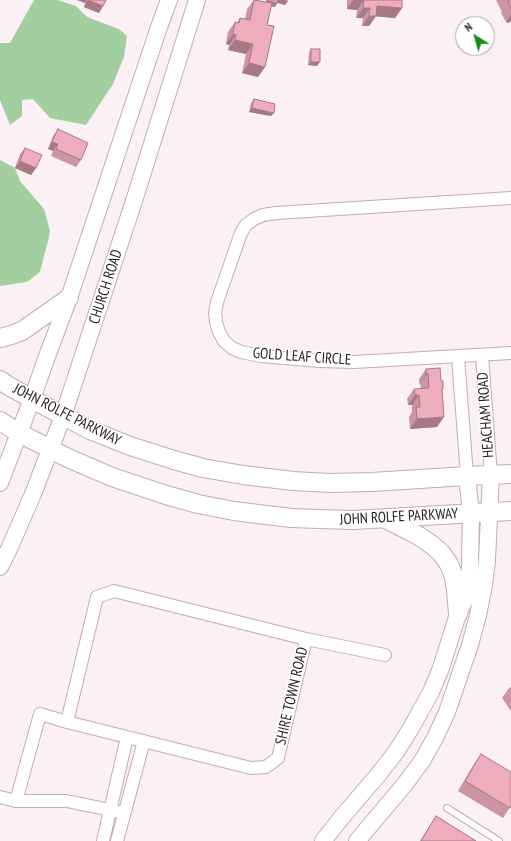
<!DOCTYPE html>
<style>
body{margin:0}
#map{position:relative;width:511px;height:841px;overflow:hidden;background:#fbf0f3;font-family:"PT Sans Narrow",sans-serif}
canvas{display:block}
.north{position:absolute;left:455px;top:16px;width:40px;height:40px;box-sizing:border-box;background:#fff;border:1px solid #a9a5a7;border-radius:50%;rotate:323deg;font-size:11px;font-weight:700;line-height:16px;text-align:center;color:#291f22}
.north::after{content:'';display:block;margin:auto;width:14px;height:18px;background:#118d18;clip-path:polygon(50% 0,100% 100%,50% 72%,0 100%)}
</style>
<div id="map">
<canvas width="511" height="841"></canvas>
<div class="north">N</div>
</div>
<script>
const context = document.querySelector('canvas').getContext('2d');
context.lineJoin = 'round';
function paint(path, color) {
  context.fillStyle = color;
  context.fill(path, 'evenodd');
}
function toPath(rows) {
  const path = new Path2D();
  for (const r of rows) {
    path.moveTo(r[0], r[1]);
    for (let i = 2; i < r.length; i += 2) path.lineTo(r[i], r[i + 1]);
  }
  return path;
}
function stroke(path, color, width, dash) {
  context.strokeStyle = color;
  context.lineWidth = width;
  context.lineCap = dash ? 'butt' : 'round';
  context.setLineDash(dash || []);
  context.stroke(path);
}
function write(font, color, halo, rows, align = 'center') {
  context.font = font + ' "PT Sans Narrow",sans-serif';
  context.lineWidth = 3;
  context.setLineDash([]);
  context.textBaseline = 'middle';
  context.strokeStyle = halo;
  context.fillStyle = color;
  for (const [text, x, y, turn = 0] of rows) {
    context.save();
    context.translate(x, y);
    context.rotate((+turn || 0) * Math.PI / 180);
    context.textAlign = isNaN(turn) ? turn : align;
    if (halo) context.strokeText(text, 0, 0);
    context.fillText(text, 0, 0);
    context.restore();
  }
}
paint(toPath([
 [34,0,58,0,76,6,87,17,119,29,127,36,124,57,113,84,86,125,50,118,33,99,22,100,22,116,10,125,0,100,0,43,10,43],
 [0,160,15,168,20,181,44,209,50,231,49,237,40,272,27,282,0,286]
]), '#a3cfa0');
const service = toPath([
 [447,808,499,841]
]);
const minor = toPath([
 [511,198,276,213,263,215,254,219,246,225,241,233,217,302,215,313,216,322,219,332,224,341,232,348,241,352,261,356,320,361,354,362,511,353],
 [482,355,491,475],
 [458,357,467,476],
 [306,639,278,758,266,767,251,768,67,722,97,597,114,591,306,639,385,655],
 [0,797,16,801,67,801,124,813],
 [16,801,40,714,67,722],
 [103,841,127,737],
 [117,841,144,741]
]);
const secondary = toPath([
 [0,483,32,399,46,359,69,298,159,27,169,0],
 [0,567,9,549,33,494,63,416,134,201,197,0],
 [323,841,342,817,378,775,396,752,411,728,431,692,441,668,458,614,467,596,469,581,470,563,471,513,467,476],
 [357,841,405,784,422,761,435,738,447,712,470,645,478,615,484,586,487,560,491,475]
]);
const primary = toPath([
 [0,338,11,335,22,331,69,298],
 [0,380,7,385,32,399,90,430,130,446,174,460,203,468,243,475,293,481,330,483,372,482,467,476,511,474],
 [0,421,19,433,68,458,112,477,166,495,198,504,234,511,266,515,292,518,319,519,353,520,511,511],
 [384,518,419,536,432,545,441,553,449,564,454,577,456,590,458,614]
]);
stroke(service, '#c5abb2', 8);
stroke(minor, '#c5abb2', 14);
stroke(secondary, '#c5abb2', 18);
stroke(primary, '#c5abb2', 20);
stroke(service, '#fff', 6);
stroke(minor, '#fff', 12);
stroke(secondary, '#fff', 16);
stroke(primary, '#fff', 18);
paint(toPath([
 [77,0,106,0,103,6,99,13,84,7,85,3],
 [254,0,266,2,266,0,288,0,285,5,277,3,275,7,271,6,258,77,242,73,246,54,228,50,229,45,226,44,228,32,235,22,237,23,240,18,245,19,247,9],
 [347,0,402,0,402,8,395,18,376,16,369,26,362,26,363,18,356,18,357,10,347,9],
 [496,0,511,0,511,21,508,23,506,22,501,13,502,12],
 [311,49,317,66,308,65,309,52],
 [254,99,271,116,249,112,251,103],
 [58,129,81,160,76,167,51,156,53,151,48,149,53,136],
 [25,148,36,168,31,175,15,168,20,154],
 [426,369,441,381,443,389,442,391,437,427,410,429,409,417,412,412,412,405,408,405,407,399,414,389,421,389,420,383,419,384,419,379],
 [511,687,511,711,502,698,509,688],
 [481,754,511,806,503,818,458,791,474,764],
 [436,816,476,841,420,841]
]), '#cd95a4');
paint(toPath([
 [77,0,87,0,85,3],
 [88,0,103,6,99,13,84,7],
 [278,0,283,0,288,1,285,5,276,2],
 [353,0,364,0,357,10,347,9],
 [268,1,277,3,275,7,265,4],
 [377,6,402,8,395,18,370,16],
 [363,8,370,8,363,18,356,18],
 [511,15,511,21,508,23,506,22],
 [369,16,376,16,369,26,362,26],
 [233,34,236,35,229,45,226,44],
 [235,40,253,44,246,54,228,50],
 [311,62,320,62,317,66,308,65],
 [249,63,265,67,258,77,242,73],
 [252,108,274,113,271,116,249,112],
 [52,142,58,144,53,151,48,149],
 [20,161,36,168,31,175,15,168],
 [428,373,420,383,419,384,426,374],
 [415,395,419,395,412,405,408,405],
 [444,417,437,427,410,429,417,419]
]), '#a77986');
const building = toPath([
 [88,0,106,0,103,6,88,0],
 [254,0,272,3,267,25,274,26,265,67,249,63,253,44,235,40,236,35,233,34,235,22,239,23,240,18,250,20,254,0],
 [268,0,278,0,277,3,268,1,268,0],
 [364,0,402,0,402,8,377,6,376,16,369,16,370,8,363,8,364,0],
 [508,0,511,0,511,9,508,3,509,2,508,0],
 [311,49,320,49,320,62,311,62,311,49],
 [254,99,275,104,274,113,252,108,254,99],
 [58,129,88,143,81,160,56,149,58,144,52,142,58,129],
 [25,148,42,155,36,168,20,161,25,148],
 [440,368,441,381,443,381,443,389,442,389,444,417,417,419,416,407,420,407,419,395,415,395,414,389,429,388,428,373,426,374,426,369,440,368],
 [481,754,511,772,511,806,510,808,465,781,481,754],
 [436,816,476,841,421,841,436,816]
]);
paint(building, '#eeadbf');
stroke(building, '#a77986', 1);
write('15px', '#291f22', '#fff', [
 ["CHURCH ROAD",106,287,-72],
 ["GOLD LEAF CIRCLE",302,357,4],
 ["JOHN ROLFE PARKWAY",67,415,27],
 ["HEACHAM ROAD",486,415,-94],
 ["JOHN ROLFE PARKWAY",399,517,-3],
 ["SHIRE TOWN ROAD",292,696,-77]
]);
</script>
